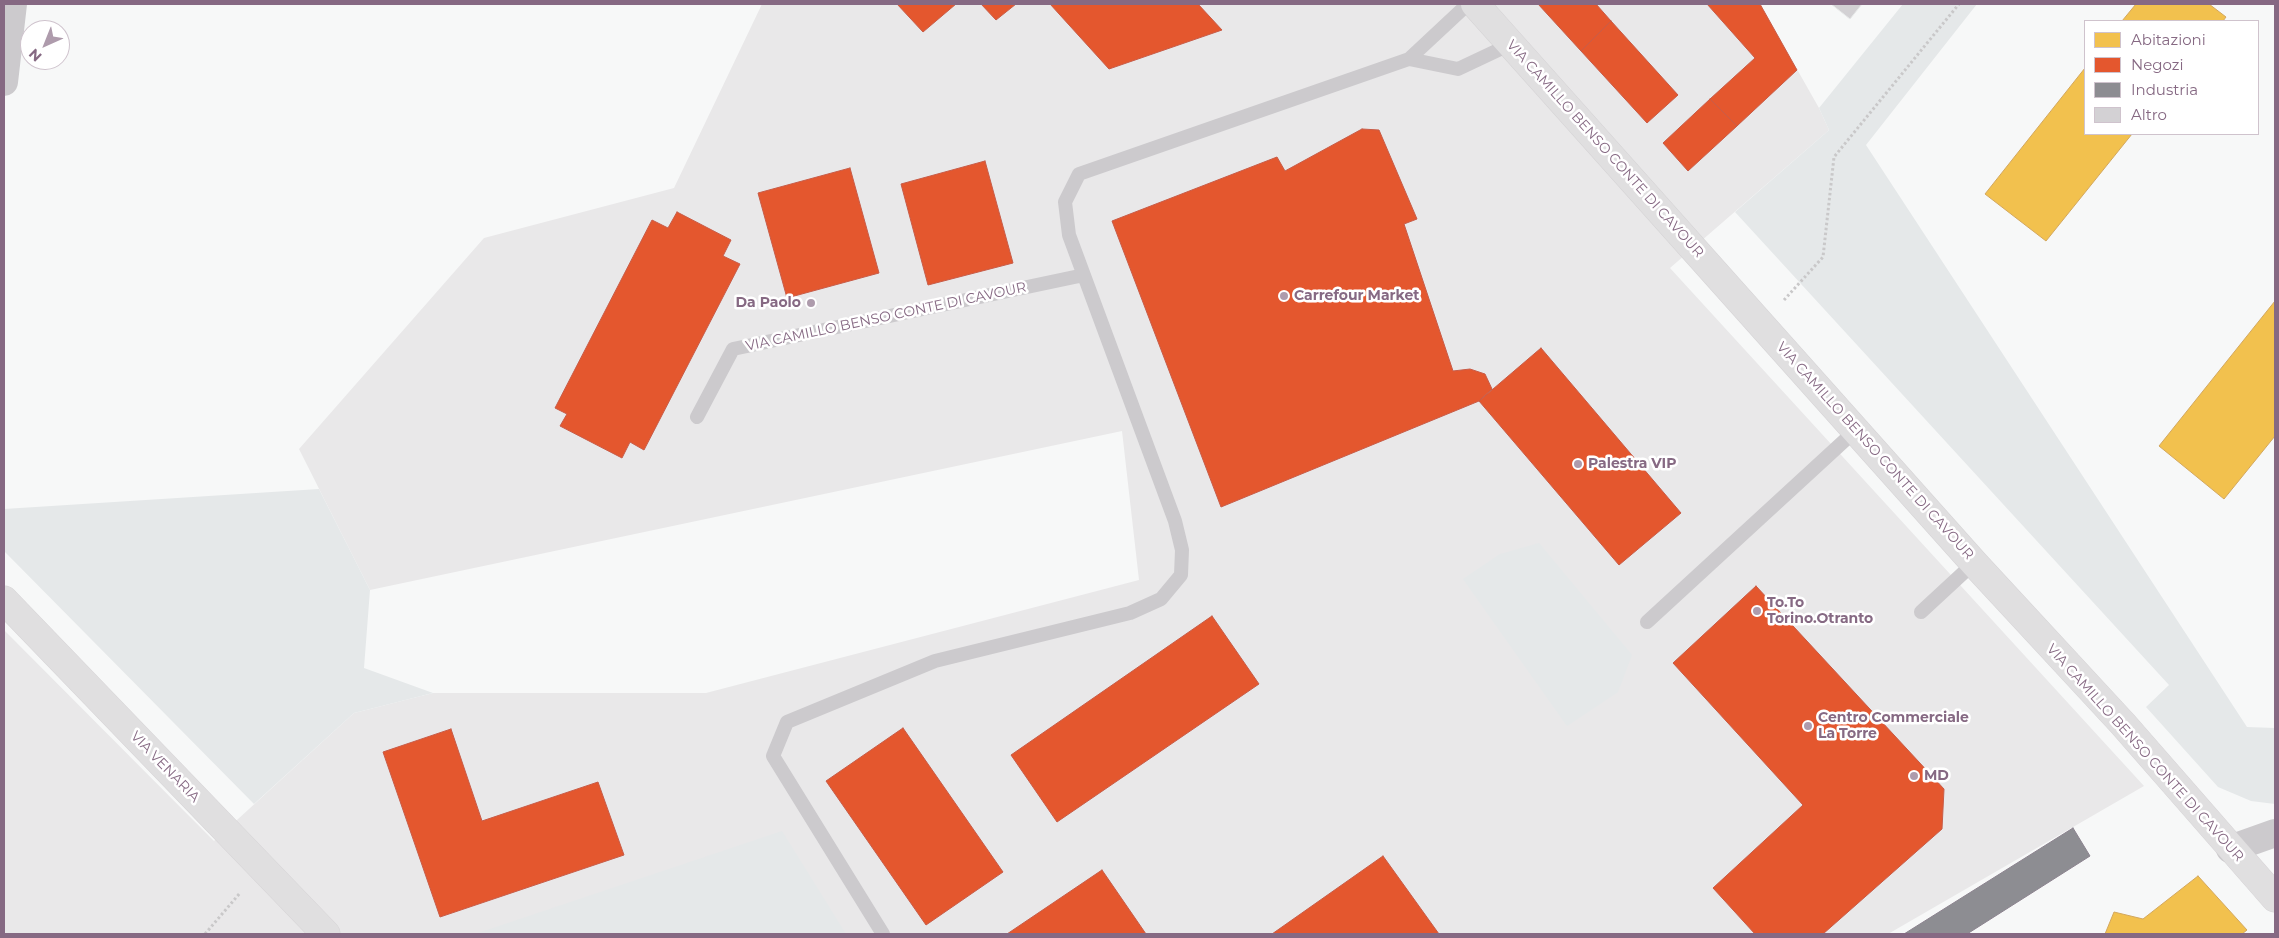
<!DOCTYPE html>
<style>
body{margin:0}
#map{position:relative;width:2279px;height:938px;overflow:hidden;background:#f7f8f8;font-family:Montserrat,sans-serif}
canvas{display:block}
.frame{position:absolute;inset:0;border:5px solid #866983;pointer-events:none}
.legend{position:absolute;left:2084px;top:20px;width:175px;height:115px;box-sizing:border-box;background:#fff;border:1px solid #cfc3cd;margin:0;padding:6px 9px;list-style:none;font-size:15px;color:#866983}
.legend li{display:flex;align-items:center;gap:10px;height:25px}
.legend b{width:25px;border:1px solid #cfc3cd}
.north{position:absolute;left:20px;top:20px;width:50px;height:50px;box-sizing:border-box;background:#fff;border:1px solid #cfc3cd;border-radius:50%;rotate:224deg;font-size:14px;font-weight:700;line-height:20px;text-align:center;color:#866983}
.north::after{content:'';display:block;margin:auto;width:18px;height:22px;background:#ae9bac;clip-path:polygon(50% 0,100% 100%,50% 72%,0 100%)}
</style>
<div id="map">
<canvas width="2279" height="938"></canvas>
<div class="frame"></div>
<ul class="legend">
<li><b style="height:14px;background:#f2c14e"></b>Abitazioni</li>
<li><b style="height:14px;background:#e4572e"></b>Negozi</li>
<li><b style="height:14px;background:#8d8d92"></b>Industria</li>
<li><b style="height:14px;background:#d3d1d4"></b>Altro</li>
</ul>
<div class="north">N</div>
</div>
<script>
const context = document.querySelector('canvas').getContext('2d');
context.lineJoin = 'round';
function paint(path, color) {
  context.fillStyle = color;
  context.fill(path, 'evenodd');
}
function toPath(rows) {
  const path = new Path2D();
  for (const r of rows) {
    path.moveTo(r[0], r[1]);
    for (let i = 2; i < r.length; i += 2) path.lineTo(r[i], r[i + 1]);
  }
  return path;
}
function stroke(path, color, width, dash) {
  context.strokeStyle = color;
  context.lineWidth = width;
  context.lineCap = dash ? 'butt' : 'round';
  context.setLineDash(dash || []);
  context.stroke(path);
}
function write(font, color, halo, rows, align = 'center') {
  context.font = font + ' Montserrat,sans-serif';
  context.lineWidth = 5;
  context.setLineDash([]);
  context.textBaseline = 'middle';
  context.strokeStyle = halo;
  context.fillStyle = color;
  for (const [text, x, y, turn = 0] of rows) {
    context.save();
    context.translate(x, y);
    context.rotate((+turn || 0) * Math.PI / 180);
    context.textAlign = isNaN(turn) ? turn : align;
    if (halo) context.strokeText(text, 0, 0);
    context.fillText(text, 0, 0);
    context.restore();
  }
}
paint(toPath([
 [762,4,1760,4,1819,108,1829,130,1670,268,2144,786,1888,934,4,934,4,630,214,841,354,713,433,693,706,693,1139,580,1122,431,370,590,299,449,484,238,674,188]
]), '#e9e8e9');
paint(toPath([
 [1903,4,1977,4,1866,145,2247,727,2275,728,2275,804,2251,801,2218,787,2146,707,2169,685,1735,212,1829,130,1819,108],
 [319,489,370,590,364,668,433,693,354,713,254,804,4,551,4,509],
 [1539,543,1632,655,1618,692,1567,726,1463,579,1500,554],
 [782,831,846,934,475,934]
]), '#e5e8e9');
const homes = toPath([
 [2136,4,2209,4,2226,17,2223,21,2122,21,2136,4],
 [2085,68,2085,134,2132,134,2046,241,1985,194,2085,68],
 [2275,301,2275,436,2224,499,2159,446,2275,301],
 [2198,876,2247,930,2242,934,2105,934,2114,912,2143,919,2198,876]
]);
paint(homes, '#f2c14e');
stroke(homes, '#d2a75e', 1);
const shops = toPath([
 [897,4,956,4,923,32,897,4],
 [981,4,1016,4,996,20,981,4],
 [1050,4,1198,4,1222,30,1109,69,1050,4],
 [1538,4,1596,4,1611,21,1581,51,1538,4],
 [1707,4,1760,4,1797,70,1737,126,1710,99,1755,58,1707,4],
 [1611,21,1678,95,1647,123,1581,51,1611,21],
 [1710,99,1737,126,1688,171,1663,143,1710,99],
 [1362,129,1379,130,1417,219,1404,224,1453,371,1470,369,1485,374,1492,389,1479,401,1221,507,1112,221,1277,157,1285,171,1362,129],
 [985,161,1013,263,928,285,901,184,985,161],
 [850,168,879,273,787,298,758,193,850,168],
 [677,212,731,240,723,256,740,264,644,450,630,442,622,458,560,426,567,414,555,408,652,220,668,228,677,212],
 [1541,348,1681,513,1619,565,1479,401,1541,348],
 [1756,586,1944,789,1942,829,1823,934,1755,934,1713,888,1803,805,1673,663,1756,586],
 [1212,616,1259,684,1057,822,1011,755,1212,616],
 [903,728,1003,872,926,925,826,781,903,728],
 [451,729,482,821,598,782,624,855,440,917,383,752,451,729],
 [1383,856,1439,934,1272,934,1383,856],
 [1102,870,1146,934,1007,934,1102,870]
]);
paint(shops, '#e4572e');
stroke(shops, '#c85c48', 1);
const industry = toPath([
 [2073,828,2090,856,1967,934,1904,934,2073,828]
]);
paint(industry, '#8d8d92');
stroke(industry, '#8b828e', 1);
const building = toPath([
 [1831,4,1862,4,1850,19,1831,4]
]);
paint(building, '#d3d1d4');
stroke(building, '#e6e8e8', 1);
const secondary = toPath([
 [1475,4,1974,563,2123,724,2275,898],
 [4,600,326,934]
]);
stroke(secondary, '#d6d4d6', 29);
stroke(toPath([
 [1784,300,1823,257,1834,157,1959,4],
 [205,934,240,893]
]), '#c9c8c9', 3, [2.5, 2.5]);
stroke(toPath([
 [1409,59,1458,69,1511,44],
 [697,417,733,349,1084,275],
 [1921,612,1974,563],
 [1647,622,1856,430],
 [883,934,773,756,787,722,935,661,1130,613,1161,599,1181,575,1182,550,1175,521,1069,235,1065,202,1079,174,1409,59,1468,4]
]), '#cccacd', 14);
stroke(toPath([
 [4,82,13,4],
 [2230,849,2275,833]
]), '#cccacd', 28);
stroke(secondary, '#e0dfe0', 28);
for (const [x, y, r, color] of [
 [1284,296,5,"#ae9bac"],
 [811,303,5,"#ae9bac"],
 [1578,464,5,"#ae9bac"],
 [1757,611,5,"#ae9bac"],
 [1808,726,5,"#ae9bac"],
 [1914,776,5,"#ae9bac"]
]) {
  const dot = new Path2D();
  dot.arc(x, y, r, 0, 2 * Math.PI);
  context.fillStyle = color;
  context.fill(dot);
  stroke(dot, '#fff', 2);
}
write('14px', '#866983', '#fff', [
 ["VIA CAMILLO BENSO CONTE DI CAVOUR",1605,149,48],
 ["VIA CAMILLO BENSO CONTE DI CAVOUR",886,317,-12],
 ["VIA CAMILLO BENSO CONTE DI CAVOUR",1875,451,48],
 ["VIA CAMILLO BENSO CONTE DI CAVOUR",2145,753,48],
 ["VIA VENARIA",165,767,46]
]);
write('bold 14px', '#866983', '#fff', [
 ["Carrefour Market",1294,296],
 ["Da Paolo",801,303,"right"],
 ["Palestra VIP",1588,464],
 ["To.To",1767,603],
 ["Torino.Otranto",1767,619],
 ["Centro Commerciale",1818,718],
 ["La Torre",1818,734],
 ["MD",1924,776]
], 'left');
</script>
